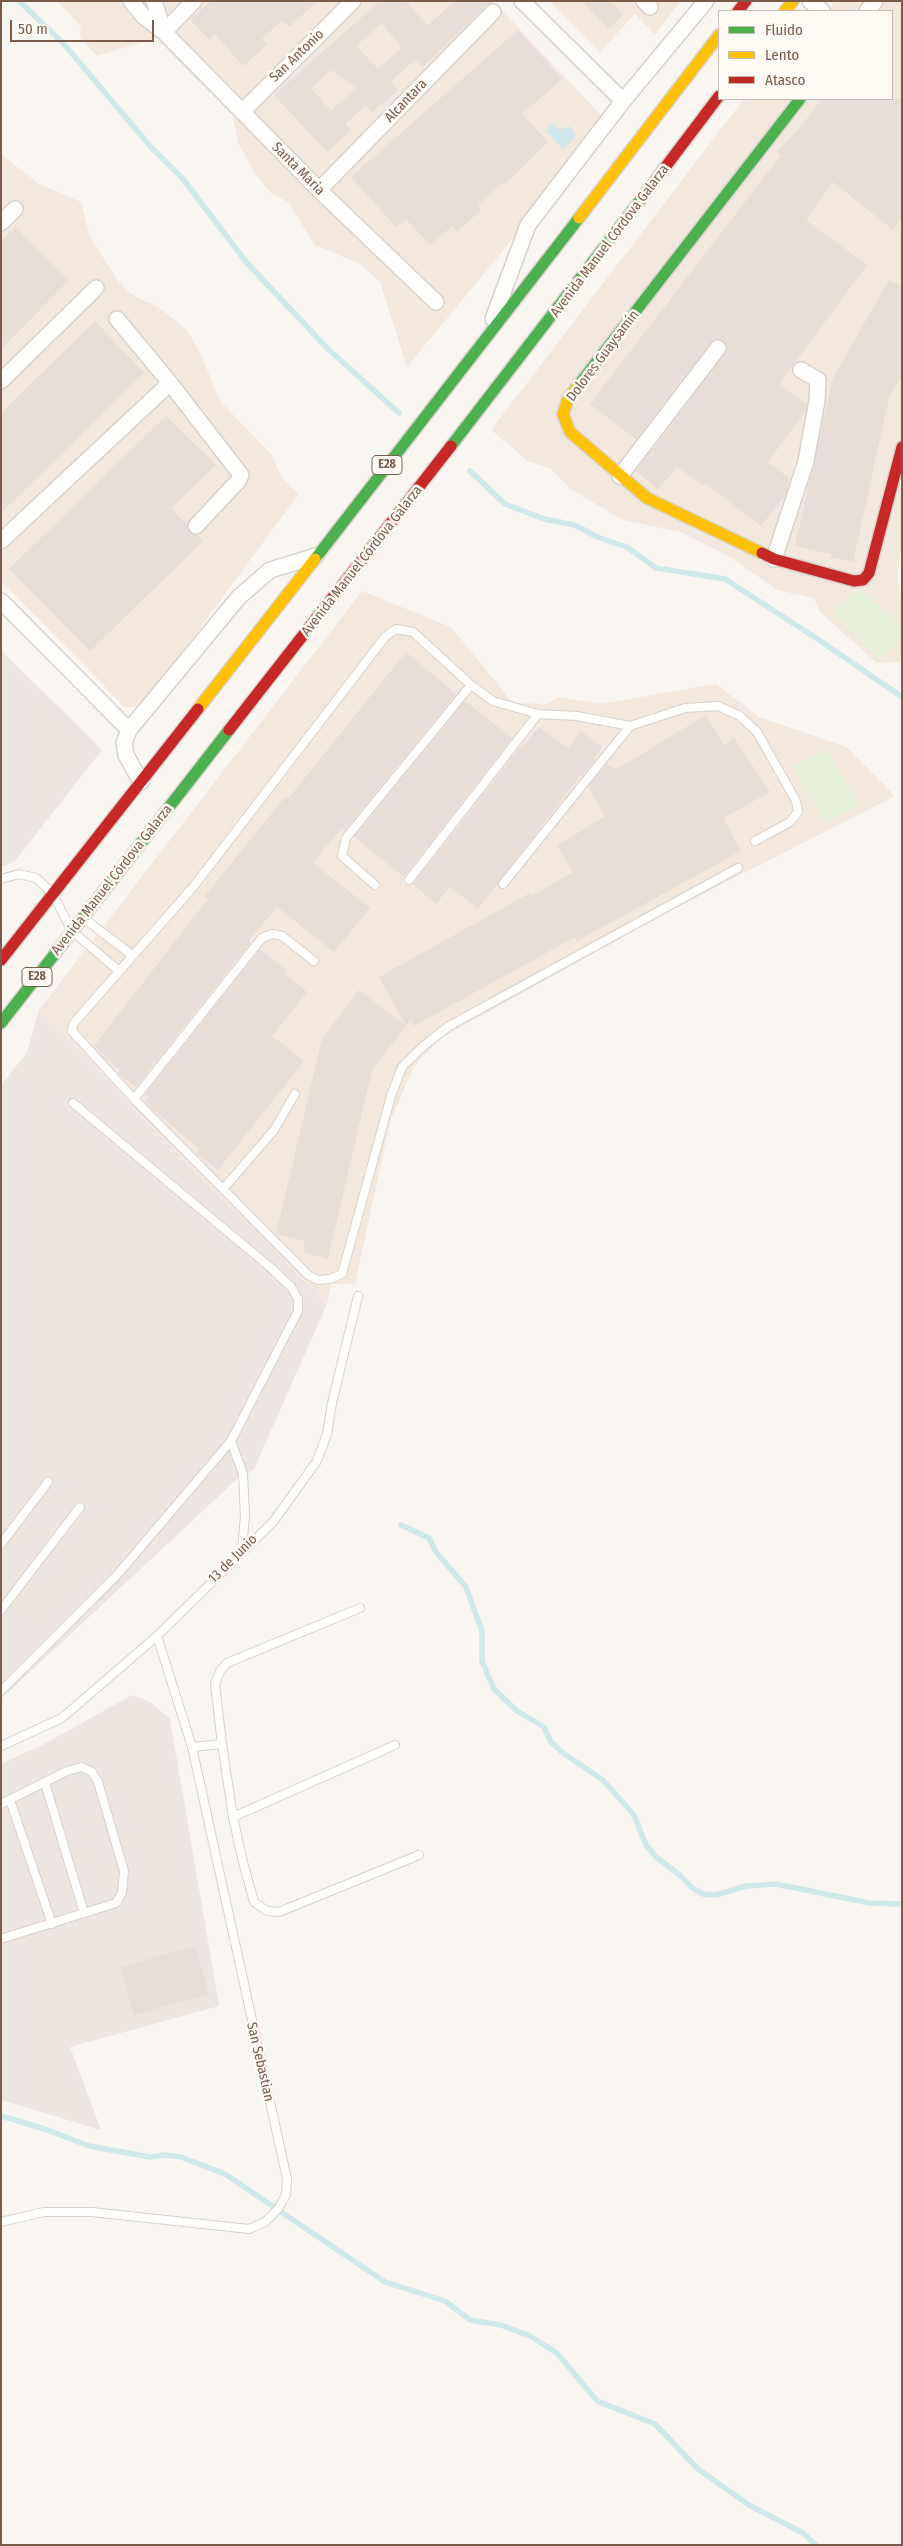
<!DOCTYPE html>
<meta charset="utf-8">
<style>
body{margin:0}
#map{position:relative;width:903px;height:2546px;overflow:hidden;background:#f9f5f0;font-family:"Fira Sans Condensed",sans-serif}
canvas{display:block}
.frame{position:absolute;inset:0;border:2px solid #7a5c4d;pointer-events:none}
.legend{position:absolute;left:718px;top:10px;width:175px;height:90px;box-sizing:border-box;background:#fffaf3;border:1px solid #cabbb1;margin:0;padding:6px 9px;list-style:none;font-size:15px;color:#7a5c4d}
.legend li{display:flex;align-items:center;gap:10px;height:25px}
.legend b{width:25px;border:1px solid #cabbb1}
.scale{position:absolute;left:10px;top:20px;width:144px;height:22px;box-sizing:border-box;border:2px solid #7a5c4d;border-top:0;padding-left:6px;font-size:15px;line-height:18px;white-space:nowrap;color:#7a5c4d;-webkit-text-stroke:4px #fffaf3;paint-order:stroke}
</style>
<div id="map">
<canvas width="903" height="2546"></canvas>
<div class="frame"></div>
<ul class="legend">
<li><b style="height:6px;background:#4caf50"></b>Fluido</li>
<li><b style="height:6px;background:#ffc107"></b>Lento</li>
<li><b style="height:6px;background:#c62828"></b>Atasco</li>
</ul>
<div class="scale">50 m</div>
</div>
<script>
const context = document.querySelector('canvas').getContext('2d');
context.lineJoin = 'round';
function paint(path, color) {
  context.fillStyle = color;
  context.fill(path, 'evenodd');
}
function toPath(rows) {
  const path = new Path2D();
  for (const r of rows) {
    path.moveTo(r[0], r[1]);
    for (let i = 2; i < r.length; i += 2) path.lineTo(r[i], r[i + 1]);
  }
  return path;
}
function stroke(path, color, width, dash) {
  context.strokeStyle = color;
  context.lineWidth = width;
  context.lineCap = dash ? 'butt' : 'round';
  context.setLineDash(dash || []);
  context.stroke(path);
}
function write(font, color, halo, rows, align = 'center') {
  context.font = font + ' "Fira Sans Condensed",sans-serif';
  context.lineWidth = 5;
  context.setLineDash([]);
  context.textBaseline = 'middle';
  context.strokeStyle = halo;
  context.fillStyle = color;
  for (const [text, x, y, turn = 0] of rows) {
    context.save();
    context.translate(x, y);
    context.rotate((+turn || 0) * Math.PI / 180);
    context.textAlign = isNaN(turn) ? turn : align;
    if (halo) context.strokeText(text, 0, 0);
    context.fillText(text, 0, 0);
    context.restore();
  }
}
paint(toPath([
 [57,1,493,1,601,115,600,122,559,173,510,242,407,367,380,282,360,264,315,245,288,202,272,194,258,178,238,143,233,116,156,38,97,56,80,37,81,26],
 [549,1,681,1,655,34,635,14,600,52],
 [835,1,902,1,902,541,897,577,902,603,902,662,877,663,819,611,814,598,777,590,729,556,681,532,623,520,572,490,551,469,528,461,491,430,744,99,892,99,892,11,827,11],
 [1,154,39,184,81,202,90,237,118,281,130,293,144,301,154,304,187,330,201,355,220,401,271,454,282,478,299,494,142,706,125,707,1,581],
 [362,591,451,627,513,703,547,704,558,697,601,704,716,684,759,717,846,747,895,796,668,912,438,1040,413,1068,390,1122,355,1284,331,1284,327,1304,39,1010]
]), '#f2e8de');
paint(toPath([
 [1,650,102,750,14,862,1,867],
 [39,1010,327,1304,254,1469,236,1480,1,1699,1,1086,27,1052],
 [132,1695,149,1701,170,1719,219,2006,70,2047,101,2130,1,2100,1,1764,46,1743]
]), '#ede5e0');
paint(toPath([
 [859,587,902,628,902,638,880,660,833,614],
 [826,749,859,805,826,824,793,767]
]), '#e7f0db');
paint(toPath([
 [553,123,559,130,569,126,575,133,575,138,563,149,546,131]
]), '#d0e8ea');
stroke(toPath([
 [19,1,63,43,150,146,183,179,247,263,328,349,399,413],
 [470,471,505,504,544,519,575,525,597,537,627,547,656,568,725,579,819,640,902,697],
 [401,1525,429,1538,436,1552,466,1587,482,1631,482,1661,494,1689,517,1711,544,1727,551,1742,563,1753,603,1780,634,1815,646,1845,656,1857,681,1876,692,1888,703,1894,716,1895,746,1886,776,1884,869,1903,902,1904],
 [1,2116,45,2129,89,2146,150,2157,165,2155,181,2157,225,2174,385,2282,445,2301,470,2320,501,2325,530,2336,557,2353,597,2401,655,2424,698,2469,749,2505,803,2533,816,2545]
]), '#d0e8ea', 5.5);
paint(toPath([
 [211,1,318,1,290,26,282,21,262,38,267,45,243,66,215,34,209,40,190,19],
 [380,1,406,1,427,26,455,1,496,1,486,5,423,67,415,60,390,82,398,90,373,112,365,106,345,124,351,130,327,152,274,95],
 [382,23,402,48,378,69,356,46],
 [331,70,356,88,331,111,311,88],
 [581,1,610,1,623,15,609,29],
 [518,30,562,79,522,114,548,142,505,184,503,183,478,205,481,210,457,232,452,226,430,245,406,219,396,227,351,177],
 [822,99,902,99,902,218,893,230,833,182,806,220,867,265,779,384,807,405,806,410,768,462,790,479,785,495,761,526,705,483,703,485,677,467,658,489,636,471,725,354,727,345,723,340,715,339,711,342,636,439,590,404,781,155,777,151,798,130],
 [15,227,69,280,1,349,1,241],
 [889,280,902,287,902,376,890,394,853,562,830,557,831,554,795,546,833,378],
 [95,321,144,373,1,513,1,413],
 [166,416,216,465,171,508,187,525,189,532,197,535,203,541,90,651,9,569],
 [406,652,456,694,345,830,342,827,313,863,370,908,334,952,277,907,249,940,251,942,136,1087,118,1073,119,1070,94,1046,208,899,205,896,285,797,288,799],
 [465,701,512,738,404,877,354,837],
 [706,715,724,745,734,738,770,792,723,818,741,851,577,941,575,937,414,1026,411,1020,406,1026,379,977,530,893,532,896,573,872,557,846,605,816,588,787,606,764,617,769],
 [539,727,568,748,581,731,602,747,594,758,596,759,582,777,580,776,478,909,450,886,436,904,413,884,521,746,523,747],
 [260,949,286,970,284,973,307,992,272,1036,304,1061,218,1170,196,1153,199,1149,145,1102,149,1097,145,1094],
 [359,990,406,1026,372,1070,328,1259,303,1252,305,1241,276,1234,322,1039],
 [195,1946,209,1994,134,2015,120,1967]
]), '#e6ded7');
const lane = toPath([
 [630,726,577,716,538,714,493,701,471,685,413,632,396,629,385,637,194,886,73,1024,72,1031,134,1099,308,1275,318,1280,330,1279,342,1274,391,1096,402,1067,421,1048,449,1026,738,868],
 [1,879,19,874,36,878,52,893,72,931,119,971],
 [409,880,538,714],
 [503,884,630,726,685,708,718,706,740,716,757,732,796,801,798,812,790,822,755,841],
 [375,885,342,856,346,838,471,685],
 [86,920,132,955],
 [134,1099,262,938,272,934,282,936,314,961],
 [73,1103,271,1268,291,1287,298,1299,298,1311,231,1441],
 [224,1188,274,1130,295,1094],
 [1,1544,48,1482],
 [1,1610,80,1507],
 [1,1691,117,1575,231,1441,243,1474,245,1515,242,1550],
 [222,1744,215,1684,220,1671,227,1663,360,1608],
 [1,1746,62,1718,157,1636,273,1522,317,1461,327,1434,332,1403,358,1296],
 [192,1747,222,1744,233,1817,243,1862,254,1902,267,1911,279,1912,419,1855],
 [45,1783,84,1913],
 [10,1800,52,1924],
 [1,1804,67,1771,82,1767,92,1772,98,1782,124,1871,122,1893,116,1903,1,1939],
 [233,1817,395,1745],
 [1,2222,44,2212,92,2212,249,2229,265,2222,278,2209,286,2195,287,2179,192,1747,157,1636]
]);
const street = toPath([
 [131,1,143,16,164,32,319,190,436,302],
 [154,1,164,32],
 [522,1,623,101],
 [644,1,650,7],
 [810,1,822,11],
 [867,11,875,1],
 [164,32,194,1],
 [242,112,353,1],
 [319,190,493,12],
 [1,223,15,209],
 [117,319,170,383],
 [493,319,528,225,623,101,706,1],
 [1,381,96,288],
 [620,476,718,348],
 [1,541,170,383,241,475,238,481,196,526],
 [774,559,806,461,817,401,818,380,801,370],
 [1,601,129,730],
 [141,782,126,755,124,743,129,730,239,597,270,570,316,556]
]);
const fast = toPath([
 [577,387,800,99],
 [451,446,645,194],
 [315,559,579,218],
 [1,1023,229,730]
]);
const slow = toPath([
 [785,11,793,1],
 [579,218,719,35],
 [577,387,568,399,563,414,570,432,647,498,762,553],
 [198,709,315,559]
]);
const jam = toPath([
 [738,11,746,1],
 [645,194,719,96],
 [762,553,774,559,854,581,863,580,869,573,902,447],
 [229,730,451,446],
 [1,960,198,709]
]);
stroke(lane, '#d7d1cb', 10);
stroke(street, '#d7d1cb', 18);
stroke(fast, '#d9d2cb', 14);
stroke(slow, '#d9d2cb', 14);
stroke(jam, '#d9d2cb', 14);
stroke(lane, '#fefefd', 8);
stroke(street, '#fefefd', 15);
stroke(fast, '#4caf50', 11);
stroke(slow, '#ffc107', 11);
stroke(jam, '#c62828', 11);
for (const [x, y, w] of [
 [387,465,30],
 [37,977,30]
]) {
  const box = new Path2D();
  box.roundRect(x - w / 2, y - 9.5, w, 19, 4);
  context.fillStyle = '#fffaf3';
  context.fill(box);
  stroke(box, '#7a5c4d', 1);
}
write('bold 12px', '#7a5c4d', null, [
 ["E28",387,465],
 ["E28",37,977]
]);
write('14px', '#7a5c4d', '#fffaf3', [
 ["San Antonio",297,56,-44],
 ["Alcantara",406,101,-46],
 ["Santa Maria",298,169,45],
 ["Avenida Manuel Córdova Galarza",610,241,-53],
 ["Dolores Guaysamín",603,356,-53],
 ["Avenida Manuel Córdova Galarza",362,561,-52],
 ["Avenida Manuel Córdova Galarza",112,880,-52],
 ["13 de Junio",233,1559,-45],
 ["San Sebastian",260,2062,77]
]);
</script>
